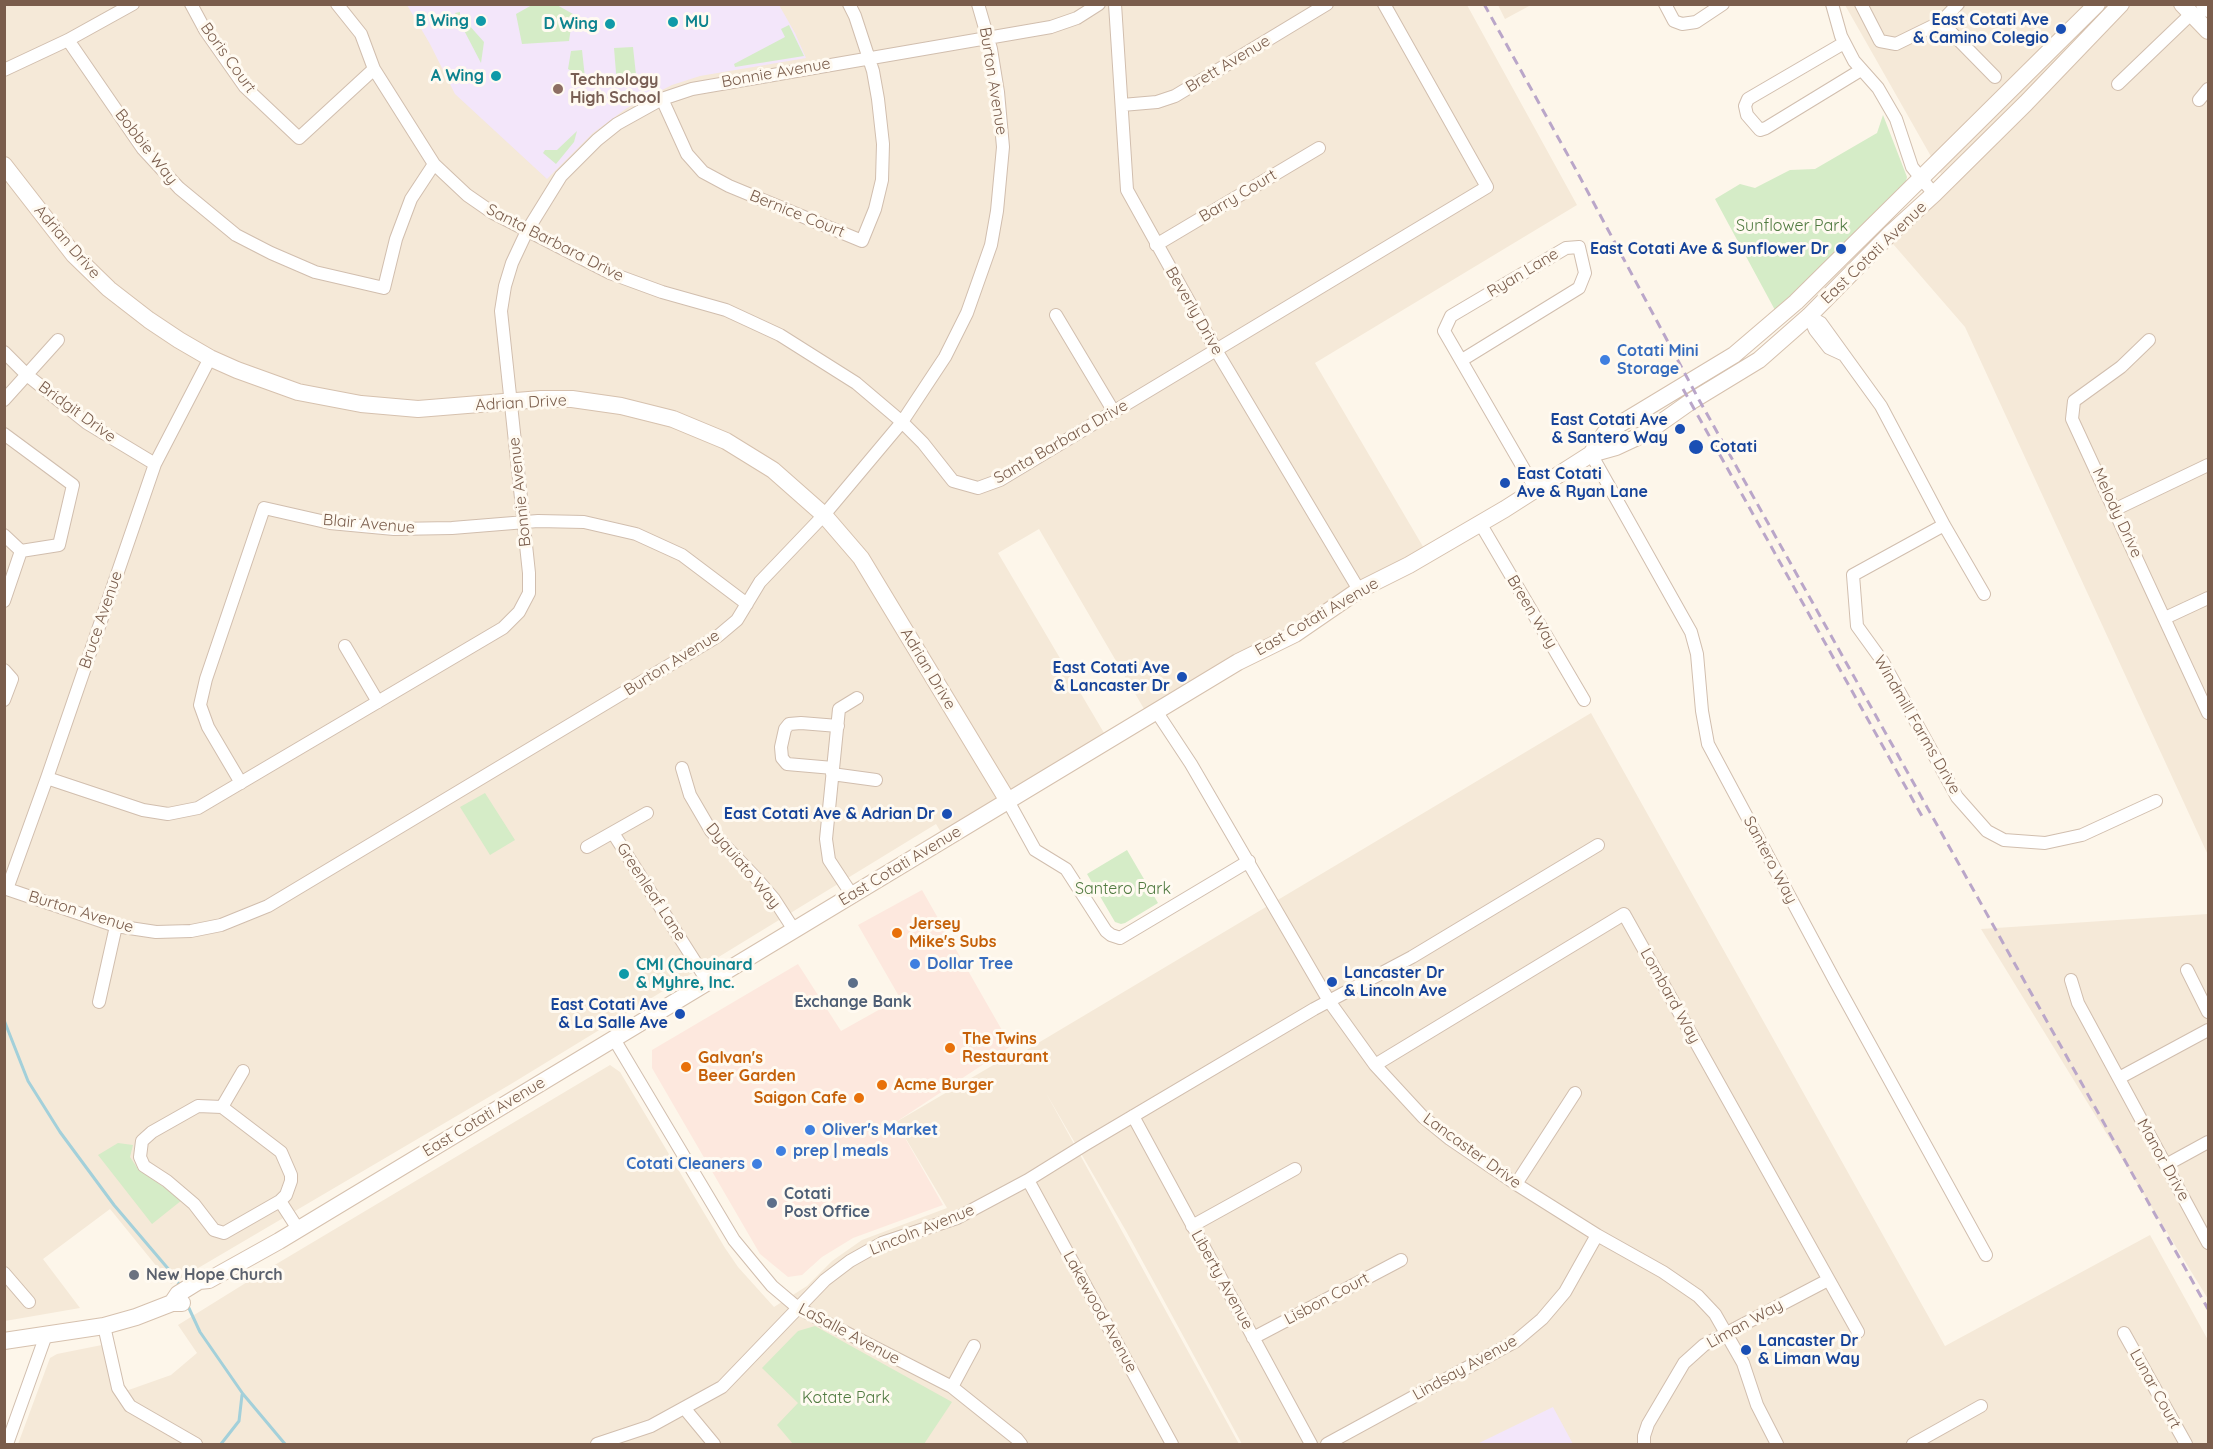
<!DOCTYPE html>
<style>
body{margin:0}
#map{position:relative;width:2213px;height:1449px;overflow:hidden;background:#fdf6ea;font-family:Quicksand,sans-serif}
canvas{display:block}
.frame{position:absolute;inset:0;border:6px solid #7a5d4c;pointer-events:none}
</style>
<div id="map">
<canvas width="2213" height="1449"></canvas>
<div class="frame"></div>
</div>
<script>
const context = document.querySelector('canvas').getContext('2d');
context.lineJoin = 'round';
function paint(path, color) {
  context.fillStyle = color;
  context.fill(path, 'evenodd');
}
function toPath(rows) {
  const path = new Path2D();
  for (const r of rows) {
    path.moveTo(r[0], r[1]);
    for (let i = 2; i < r.length; i += 2) path.lineTo(r[i], r[i + 1]);
  }
  return path;
}
function stroke(path, color, width, dash) {
  context.strokeStyle = color;
  context.lineWidth = width;
  context.lineCap = dash ? 'butt' : 'round';
  context.setLineDash(dash || []);
  context.stroke(path);
}
function write(font, color, halo, rows, align = 'center') {
  context.font = font + ' Quicksand,sans-serif';
  context.lineWidth = 6;
  context.setLineDash([]);
  context.textBaseline = 'middle';
  context.strokeStyle = halo;
  context.fillStyle = color;
  for (const [text, x, y, turn = 0] of rows) {
    context.save();
    context.translate(x, y);
    context.rotate((+turn || 0) * Math.PI / 180);
    context.textAlign = isNaN(turn) ? turn : align;
    if (halo) context.strokeText(text, 0, 0);
    context.fillText(text, 0, 0);
    context.restore();
  }
}
paint(toPath([
 [4,5,1467,5,1577,205,1315,363,1425,550,1147,714,1039,529,998,553,1107,738,945,839,936,824,511,1084,171,1284,110,1209,43,1259,80,1308,5,1321],
 [1498,5,1531,5,1505,19],
 [1845,5,2117,5,1941,174],
 [2122,5,2208,5,2208,855,1965,327,1887,237],
 [1591,713,1945,1346,2150,1235,2208,1340,2208,1444,1242,1444,1126,1231,1046,1093,1239,1444,18,1444,50,1358,57,1354,112,1343,123,1392,171,1375,197,1353,178,1325,273,1266,610,1065,620,1072,725,1248,738,1267,774,1307,807,1286,832,1261,862,1240,947,1208,896,1122,1019,1050,1023,1052],
 [2208,914,2208,1299,1981,929]
]), '#f5e9d8');
paint(toPath([
 [922,890,1011,1046,896,1122,943,1205,853,1238,822,1257,802,1275,788,1277,760,1254,652,1068,652,1050,798,964,841,1031,900,998,858,925]
]), '#fde8de');
paint(toPath([
 [407,5,779,5,795,33,806,58,700,76,672,85,627,108,593,133,547,179,455,94,430,44],
 [1553,1407,1573,1444,1477,1444]
]), '#f3e6fa');
paint(toPath([
 [532,5,557,5,573,14,569,41,522,44,516,14],
 [460,12,460,15,484,42,481,63,455,13],
 [789,25,804,56,735,67,734,64,785,37,781,29],
 [633,47,637,84,617,85,614,48],
 [582,50,585,78,568,69,571,51],
 [1883,115,1907,177,1905,186,1776,312,1715,199,1740,184,1755,188,1790,170,1815,169,1877,133],
 [577,131,574,142,556,164,543,153,545,150,557,150],
 [485,793,515,840,490,855,460,807],
 [1127,850,1158,903,1125,923,1121,924,1115,922,1087,874],
 [118,1143,133,1145,130,1157,138,1169,182,1200,152,1224,98,1155],
 [815,1326,952,1402,924,1444,793,1444,777,1425,798,1403,762,1368,798,1331]
]), '#d5ecc7');
stroke(toPath([
 [4,1020,28,1081,60,1132,114,1205,176,1278,180,1287],
 [187,1304,200,1332,243,1394,285,1444],
 [221,1444,239,1421,242,1395]
]), '#a3d0da', 3);
const street = toPath([
 [191,4,205,30,245,87,299,138,374,69],
 [337,4,361,34,374,69,434,164,467,195,493,213,610,273,662,292,726,310,780,335,856,383,902,422,923,443,953,481,978,488,1000,480,1487,187,1384,4],
 [1115,4,1127,190,1216,350,1359,590],
 [1665,4,1674,21,1682,24,1696,22,1723,4],
 [1832,4,1841,36,1854,61,1878,88,1896,119,1912,167,1934,194],
 [1861,4,1880,41,1896,44,1941,22,1995,77],
 [1941,22,1958,4],
 [68,40,143,149,179,188,236,235,271,253,315,272,384,288,396,239,411,199,434,164],
 [1844,43,1748,99,1745,106,1747,115,1760,130,1766,128,1861,70],
 [4,70,68,40,133,4],
 [2118,84,2191,14],
 [662,99,687,154,703,172,729,186,862,241,875,209,882,180,883,144,878,99,873,71,855,16,849,4],
 [2199,100,2208,89],
 [1122,105,1157,102,1175,96,1327,4],
 [1156,245,1319,148],
 [1056,315,1114,412],
 [1808,315,1815,330,1829,348,1842,354],
 [1809,316,1821,323,1881,406,1944,525,1984,594],
 [2149,340,2121,367,2074,401,2072,419,2208,713],
 [4,352,27,375,87,423,155,464],
 [210,358,155,464,47,778,7,889,116,926,156,932,191,931,221,925,268,906,718,636,737,620,760,582,824,515,902,422,945,357,967,313,991,245,997,211,1003,147,998,92,991,49,978,4],
 [1462,360,1579,288,1585,273,1579,247,1566,248,1451,316,1444,331,1536,490],
 [4,400,58,340],
 [4,434,73,485,59,545,21,551],
 [1591,454,1691,632,1697,654,1702,711,1708,744,1835,981,1986,1255],
 [2116,509,2208,465],
 [1480,523,1584,700],
 [1944,525,1853,575,1857,626,1883,662,1957,797,1987,831,2004,840,2045,843,2082,835,2156,801],
 [4,535,21,551],
 [4,601,21,551],
 [2165,618,2208,598],
 [345,646,378,702],
 [4,670,12,679,4,700],
 [1156,711,1191,764,1329,1001,1375,1065,1423,1117,1450,1139,1516,1184,1597,1235,1663,1272,1698,1296,1715,1314,1743,1363,1757,1405,1777,1444],
 [682,768,690,795,711,831,756,878,774,899,794,930],
 [833,768,787,764,782,758,781,747,785,729,789,724,801,723,838,726],
 [832,774,876,780],
 [47,778,143,810,168,814,198,808,503,628,519,612,529,593,529,573,501,311,505,286,512,263,527,231,561,176,597,140,617,124,662,99,692,89,1051,27,1077,18,1099,4],
 [241,783,208,727,200,705,206,679,264,508,330,523,394,529,452,528,538,521,584,522,636,534,682,555,747,604],
 [1008,801,1035,850,1066,869,1106,931,1111,935,1120,938,1249,861],
 [613,833,708,982],
 [587,847,647,813],
 [852,895,829,860,826,839,839,709,857,698],
 [2187,970,2208,1012],
 [2071,980,2078,1003,2208,1243],
 [99,1002,116,926],
 [614,1039,734,1240,772,1286,798,1308,952,1387,1017,1439,1021,1444],
 [1375,1065,1624,914,1858,1332],
 [2119,1078,2208,1030],
 [198,1106,222,1107,281,1152,291,1175,291,1181,286,1195,280,1201,224,1233,214,1230,194,1204,167,1181,144,1166,140,1157,142,1141,152,1132,198,1106],
 [222,1107,243,1071],
 [1133,1116,1311,1444],
 [2166,1165,2208,1142],
 [1028,1180,1172,1444],
 [1516,1184,1575,1093],
 [280,1201,298,1229],
 [1192,1226,1295,1169],
 [4,1273,29,1302],
 [104,1326,118,1388,130,1406,196,1444],
 [2124,1333,2186,1444],
 [1253,1338,1401,1260],
 [952,1387,974,1346],
 [685,1409,714,1444],
 [7,1444,46,1335],
 [597,1444,651,1426,722,1387,825,1280,850,1261,882,1243,957,1218,1028,1180,1086,1144,1314,1009,1412,957,1598,845],
 [1327,1444,1516,1341,1542,1319,1565,1292,1597,1235],
 [1644,1444,1644,1436,1648,1424,1684,1363,1704,1345,1828,1280],
 [1913,1444,1981,1406]
]);
const secondary = toPath([
 [2182,4,2208,31],
 [2204,4,2208,9],
 [4,165,74,255,109,289,149,320,179,340,210,358,237,370,298,392,361,404,418,409,541,399,572,399,621,406,673,419,726,441,773,470,824,515,861,558,1008,801],
 [1591,454,1605,433,1734,355,1796,302,2097,4],
 [172,1303,178,1294,199,1281,209,1280,279,1241,1238,662,1295,634,1359,590,1409,565,1505,509,1591,454,1616,447,1646,433,1690,402,1759,360,1809,316,1889,235,1934,194,2026,103,2121,4],
 [4,1341,104,1326,136,1317,172,1303,182,1303]
]);
stroke(street, '#d1beae', 14);
stroke(secondary, '#d6c1ae', 18);
stroke(street, '#fff', 12);
stroke(secondary, '#fff', 16);
stroke(toPath([
 [1484,4,1575,168,1698,398,2208,1309],
 [1683,389,1923,818]
]), '#baa6c9', 3, [9, 6]);
for (const [x, y, r, color] of [
 [481,21,6,"#0f9aa8"],
 [673,22,6,"#0f9aa8"],
 [610,24,6,"#0f9aa8"],
 [2061,29,6,"#1a4fb4"],
 [496,76,6,"#0f9aa8"],
 [558,89,6,"#8d6e63"],
 [1841,249,6,"#1a4fb4"],
 [1605,360,6,"#3f7fe0"],
 [1680,429,6,"#1a4fb4"],
 [1696,447,8,"#1a4fb4"],
 [1505,483,6,"#1a4fb4"],
 [1182,677,6,"#1a4fb4"],
 [947,814,6,"#1a4fb4"],
 [897,933,6,"#e8710a"],
 [915,964,6,"#3f7fe0"],
 [624,974,6,"#0f9aa8"],
 [1332,982,6,"#1a4fb4"],
 [853,983,6,"#5c6f8a"],
 [680,1014,6,"#1a4fb4"],
 [950,1048,6,"#e8710a"],
 [686,1067,6,"#e8710a"],
 [882,1085,6,"#e8710a"],
 [859,1098,6,"#e8710a"],
 [810,1130,6,"#3f7fe0"],
 [781,1151,6,"#3f7fe0"],
 [757,1164,6,"#3f7fe0"],
 [772,1203,6,"#5c6f8a"],
 [134,1275,6,"#6b7280"],
 [1746,1350,6,"#1a4fb4"]
]) {
  const dot = new Path2D();
  dot.arc(x, y, r, 0, 2 * Math.PI);
  context.fillStyle = color;
  context.fill(dot);
  stroke(dot, '#fffaf1', 2);
}
write('bold 16px', '#164399', '#fffaf1', [
 ["East Cotati Ave",2049,20],
 ["& Camino Colegio",2049,38],
 ["East Cotati Ave & Sunflower Dr",1829,249],
 ["East Cotati Ave",1668,420],
 ["& Santero Way",1668,438],
 ["Cotati",1710,447,"left"],
 ["East Cotati",1517,474,"left"],
 ["Ave & Ryan Lane",1517,492,"left"],
 ["East Cotati Ave",1170,668],
 ["& Lancaster Dr",1170,686],
 ["East Cotati Ave & Adrian Dr",935,814],
 ["Lancaster Dr",1344,973,"left"],
 ["& Lincoln Ave",1344,991,"left"],
 ["East Cotati Ave",668,1005],
 ["& La Salle Ave",668,1023],
 ["Lancaster Dr",1758,1341,"left"],
 ["& Liman Way",1758,1359,"left"]
], 'right');
write('bold 16px', '#0d838f', '#fffaf1', [
 ["B Wing",469,21],
 ["MU",685,22,"left"],
 ["D Wing",598,24],
 ["A Wing",484,76],
 ["CMI (Chouinard",636,965,"left"],
 ["& Myhre, Inc.",636,983,"left"]
], 'right');
write('16px', '#7a5d4c', '#fffaf1', [
 ["Boris Court",228,58,54],
 ["Brett Avenue",1228,64,-31],
 ["Bonnie Avenue",776,73,-10],
 ["Burton Avenue",993,81,81],
 ["Bobbie Way",146,147,52],
 ["Barry Court",1238,196,-31],
 ["Bernice Court",797,214,22],
 ["Adrian Drive",67,242,49],
 ["Santa Barbara Drive",555,243,27],
 ["East Cotati Avenue",1874,253,-44],
 ["Ryan Lane",1523,273,-31],
 ["Beverly Drive",1194,311,60],
 ["Adrian Drive",521,403,-3],
 ["Bridgit Drive",77,412,36],
 ["Santa Barbara Drive",1061,442,-30],
 ["Bonnie Avenue",520,492,-96],
 ["Melody Drive",2117,513,65],
 ["Blair Avenue",369,524,5],
 ["Breen Way",1532,612,59],
 ["East Cotati Avenue",1317,617,-30],
 ["Bruce Avenue",101,620,-71],
 ["Burton Avenue",672,663,-32],
 ["Adrian Drive",928,669,59],
 ["Windmill Farms Drive",1917,725,60],
 ["Santero Way",1770,860,62],
 ["Dyquiato Way",743,866,50],
 ["East Cotati Avenue",900,866,-31],
 ["Greenleaf Lane",651,892,57],
 ["Burton Avenue",81,912,17],
 ["Lombard Way",1670,996,61],
 ["East Cotati Avenue",484,1117,-31],
 ["Lancaster Drive",1472,1151,36],
 ["Manor Drive",2163,1160,61],
 ["Lincoln Avenue",922,1230,-22],
 ["Liberty Avenue",1222,1280,61],
 ["Lisbon Court",1327,1299,-28],
 ["Lakewood Avenue",1100,1312,61],
 ["Liman Way",1745,1324,-29],
 ["LaSalle Avenue",849,1334,28],
 ["Lindsay Avenue",1465,1368,-29],
 ["Lunar Court",2155,1389,61]
]);
write('bold 16px', '#785e54', '#fffaf1', [
 ["Technology",570,80],
 ["High School",570,98]
], 'left');
write('16px', '#507a40', '#fffaf1', [
 ["Sunflower Park",1792,226],
 ["Santero Park",1123,889],
 ["Kotate Park",846,1398]
]);
write('bold 16px', '#366cbe', '#fffaf1', [
 ["Cotati Mini",1617,351],
 ["Storage",1617,369],
 ["Dollar Tree",927,964],
 ["Oliver's Market",822,1130],
 ["prep | meals",793,1151],
 ["Cotati Cleaners",745,1164,"right"]
], 'left');
write('bold 16px', '#c56008', '#fffaf1', [
 ["Jersey",909,924],
 ["Mike's Subs",909,942],
 ["The Twins",962,1039],
 ["Restaurant",962,1057],
 ["Galvan's",698,1058],
 ["Beer Garden",698,1076],
 ["Acme Burger",894,1085],
 ["Saigon Cafe",847,1098,"right"]
], 'left');
write('bold 16px', '#4e5e75', '#fffaf1', [
 ["Exchange Bank",853,1002],
 ["Cotati",784,1194,"left"],
 ["Post Office",784,1212,"left"]
]);
write('bold 16px', '#5b616d', '#fffaf1', [
 ["New Hope Church",146,1275]
], 'left');
</script>
